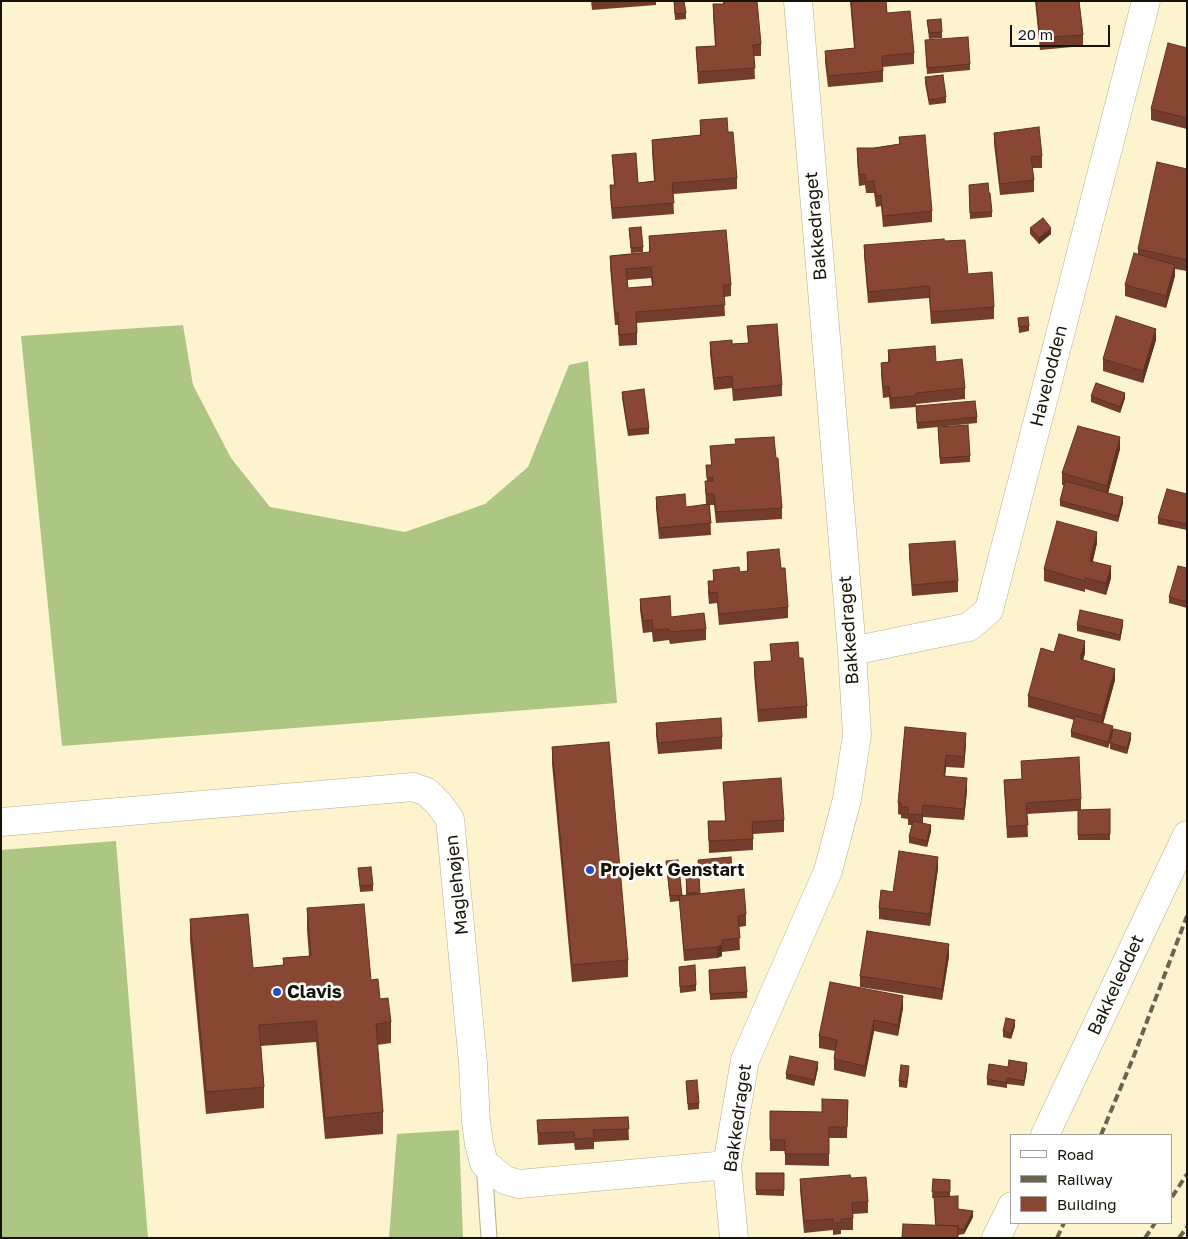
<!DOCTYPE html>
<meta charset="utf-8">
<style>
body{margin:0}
#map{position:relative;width:1188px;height:1239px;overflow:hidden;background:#fef3cf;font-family:"Golos Text",sans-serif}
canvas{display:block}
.frame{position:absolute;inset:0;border:2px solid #171307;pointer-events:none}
.legend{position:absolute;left:1010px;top:1134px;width:162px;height:90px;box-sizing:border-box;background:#fff;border:1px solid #a2a19c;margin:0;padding:6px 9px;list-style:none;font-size:15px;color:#171307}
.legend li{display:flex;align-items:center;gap:10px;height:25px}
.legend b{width:25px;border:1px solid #a2a19c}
.scale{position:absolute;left:1010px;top:25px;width:100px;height:22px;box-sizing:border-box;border:2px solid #171307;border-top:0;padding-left:6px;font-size:15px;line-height:18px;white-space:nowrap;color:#171307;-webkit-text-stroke:4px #fff;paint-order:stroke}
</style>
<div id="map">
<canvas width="1188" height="1239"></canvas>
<div class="frame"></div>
<ul class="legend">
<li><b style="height:6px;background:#fff"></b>Road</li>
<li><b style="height:6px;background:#6a644f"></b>Railway</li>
<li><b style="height:14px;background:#874732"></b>Building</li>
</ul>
<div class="scale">20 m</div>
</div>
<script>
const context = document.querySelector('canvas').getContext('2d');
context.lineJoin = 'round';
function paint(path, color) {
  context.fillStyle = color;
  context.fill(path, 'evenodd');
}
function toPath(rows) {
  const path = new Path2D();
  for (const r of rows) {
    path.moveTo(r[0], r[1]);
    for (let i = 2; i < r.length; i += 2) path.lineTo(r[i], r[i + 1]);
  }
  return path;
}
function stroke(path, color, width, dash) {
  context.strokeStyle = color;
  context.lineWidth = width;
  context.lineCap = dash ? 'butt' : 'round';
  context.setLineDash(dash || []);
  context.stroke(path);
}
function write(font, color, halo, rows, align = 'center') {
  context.font = font + ' "Golos Text",sans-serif';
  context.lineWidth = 5;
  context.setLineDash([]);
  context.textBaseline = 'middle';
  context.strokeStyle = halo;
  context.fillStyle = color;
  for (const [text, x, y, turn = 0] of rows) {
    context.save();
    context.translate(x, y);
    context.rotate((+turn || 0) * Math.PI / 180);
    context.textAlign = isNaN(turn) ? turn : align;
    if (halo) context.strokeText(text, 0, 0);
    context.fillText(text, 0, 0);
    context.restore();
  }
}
paint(toPath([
 [183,325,193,385,231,458,270,507,405,532,485,504,528,467,569,365,588,361,617,703,62,746,21,336],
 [116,841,148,1238,1,1238,1,850],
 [459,1130,463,1238,389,1238,397,1134]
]), '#aec683');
const lane = toPath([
 [484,1163,489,1238]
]);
const street = toPath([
 [852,651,969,627,989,610,1146,1],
 [1,822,413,787,427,792,439,804,450,819,473,1064,476,1122,479,1144,484,1163,505,1180,519,1184,727,1165],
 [1045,1135,1187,835],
 [734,1238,727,1165,745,1060,828,871,847,799,857,735,852,651,798,1],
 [996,1238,1012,1206]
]);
stroke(lane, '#b8ac8b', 17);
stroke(street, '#b8ac8b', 29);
stroke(lane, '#fff', 15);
stroke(street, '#fff', 28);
stroke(toPath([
 [1101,1135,1133,1058,1187,916],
 [1172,1197,1187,1174],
 [1057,1238,1064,1223],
 [1145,1238,1155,1223],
 [1179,1238,1187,1227]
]), '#6a644f', 4, [8, 4]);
paint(toPath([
 [591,1,656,1,656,5,592,10],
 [674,1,686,13,686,19,675,20],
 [723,1,735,1,761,44,761,56,754,56,755,79,698,84,696,47,715,46,713,16,713,4,723,4],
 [850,1,886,1,887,13,914,53,914,64,883,67,883,82,828,87,825,62,825,51,854,48],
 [1035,1,1079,1,1083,35,1083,46,1040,50],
 [927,20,942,32,942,38,929,39],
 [925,40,970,64,970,70,927,74],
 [1187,48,1187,129,1151,120,1151,109],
 [925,77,946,97,946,103,929,105,925,83],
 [700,120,728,132,737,178,737,189,673,194,674,214,612,219,610,196,610,185,614,185,612,155,638,183,654,181,652,151,652,140,700,135],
 [994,133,1042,156,1042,168,1032,168,1034,180,1034,192,1000,195,994,144],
 [899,137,932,211,932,222,883,227,881,206,876,207,874,193,866,193,865,185,859,186,857,159,857,148,874,148,899,144],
 [1187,169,1187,271,1175,269,1175,276,1166,308,1125,296,1125,285,1138,254,1138,249],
 [969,185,992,212,992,217,970,219],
 [629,228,643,247,643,252,631,253],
 [1030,228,1051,234,1039,244,1030,234],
 [649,236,731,285,731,296,724,297,725,316,637,323,637,345,619,346,618,325,615,325,610,267,610,256,649,252],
 [651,278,652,286,628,288,627,280],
 [945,241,968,274,994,307,994,319,931,324,929,298,868,303,864,256,864,245],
 [1018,318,1029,326,1029,331,1019,333],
 [747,326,782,385,782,396,733,401,732,388,714,390,710,354,710,342,732,344,748,343],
 [1156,340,1143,383,1103,371,1103,359],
 [888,350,936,362,965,388,965,399,916,404,916,407,890,409,889,397,883,398,881,374,881,363,888,362],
 [622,392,649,428,649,434,628,436,622,398],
 [1091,396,1125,398,1120,413,1091,402],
 [916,406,977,417,977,423,938,427,970,456,970,462,940,464,938,427,917,429],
 [710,446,776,458,782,508,782,519,716,523,714,505,710,505,711,535,659,539,656,508,656,497,686,507,706,505,705,481,707,481,706,465,711,465],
 [1120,449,1108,493,1123,503,1118,522,1060,506,1060,501,1064,485,1062,485,1062,473],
 [1187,494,1187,530,1158,524,1158,518],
 [1097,543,1093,561,1111,578,1106,595,1085,589,1085,592,1044,581,1044,569],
 [909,544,958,581,958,592,912,596,909,556],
 [747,552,781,568,788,607,788,618,719,625,717,603,709,604,708,593,708,581,713,581,713,570,740,572,747,571],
 [1187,568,1187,608,1169,603,1169,597],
 [640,599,671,617,706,629,706,640,670,644,669,640,653,642,652,632,643,633,640,610],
 [1077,625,1123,625,1120,641,1077,631],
 [770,644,799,658,807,706,807,718,758,722,754,674,754,662,771,661],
 [1054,652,1085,653,1083,660,1115,680,1103,724,1113,732,1108,748,1071,737,1071,732,1074,720,1028,707,1028,696],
 [656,723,722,737,722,749,658,754,656,735],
 [905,727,966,744,964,768,946,767,945,776,967,790,964,820,923,817,923,823,931,831,927,847,909,843,909,837,912,825,908,825,908,819,901,818,901,815,898,814,898,803],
 [1131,739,1127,754,1110,749,1110,743],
 [552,747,628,960,628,977,572,982,552,764],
 [1021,761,1081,799,1081,810,1110,809,1110,840,1078,840,1078,811,1027,814,1028,837,1007,838,1004,780,1022,779],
 [723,782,784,820,784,832,753,834,753,850,709,853,708,821,725,821],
 [698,860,732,867,732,873,699,876],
 [666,861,682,895,686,895,686,876,700,894,746,914,746,926,739,927,740,950,722,952,722,956,717,958,684,961,679,901,670,902],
 [358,868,373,885,373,891,360,892],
 [938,868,930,926,879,919,879,908,893,892],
 [307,908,371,980,391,1022,391,1043,377,1045,383,1112,383,1134,325,1139,316,1042,261,1046,264,1087,264,1108,206,1114,190,940,190,919,253,968,283,965,283,958,309,956,307,930],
 [949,956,942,1000,860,987,860,976],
 [679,967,696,985,696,991,680,993],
 [709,970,747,992,747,998,710,1000],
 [903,1008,898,1036,874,1031,865,1077,834,1070,834,1059,835,1051,819,1048,819,1036],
 [1015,1026,1011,1039,1003,1037,1003,1031],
 [1008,1067,1027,1069,1024,1086,1007,1084,1007,1088,987,1085,987,1079],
 [818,1068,814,1086,786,1079,786,1074],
 [909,1072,907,1088,899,1087,899,1081],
 [686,1081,699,1103,699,1109,688,1110],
 [848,1100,847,1138,829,1138,829,1166,785,1165,785,1151,770,1151,770,1111,822,1112],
 [628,1117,629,1140,594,1142,594,1149,575,1150,574,1143,538,1145,537,1120],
 [756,1173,784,1173,784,1196,756,1195],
 [851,1178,868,1202,868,1213,853,1214,853,1230,841,1230,841,1234,833,1235,833,1230,804,1233,800,1190,800,1179],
 [933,1179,950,1180,950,1196,958,1209,973,1217,964,1234,958,1235,935,1225,934,1198,932,1198]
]), '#743d2b');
paint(toPath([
 [1051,228,1051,234,1039,244,1039,238],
 [1175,265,1175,276,1166,308,1166,296],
 [1156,329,1156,340,1143,383,1143,371],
 [1125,393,1125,398,1120,413,1120,407],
 [1120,437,1120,449,1107,497,1107,486],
 [1123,497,1123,503,1118,522,1118,516],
 [1097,532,1097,543,1090,572,1090,561],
 [1111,566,1111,578,1106,595,1106,583],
 [1123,620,1123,625,1120,641,1120,635],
 [1085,641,1085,653,1080,671,1080,659],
 [1115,669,1115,680,1102,727,1102,716],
 [1113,726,1113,732,1108,748,1108,742],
 [966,733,966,744,964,768,964,757],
 [1131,733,1131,739,1127,754,1127,748],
 [946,755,946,767,944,787,944,776],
 [967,778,967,790,964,820,964,809],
 [923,805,923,817,922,826,922,815],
 [931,825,931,831,927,847,927,841],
 [938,857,938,868,930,926,930,914],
 [949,944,949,956,942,1000,942,989],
 [722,945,722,956,717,958,717,947],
 [903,996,903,1008,898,1036,898,1025],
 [874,1020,874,1031,865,1077,865,1066],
 [1015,1020,1015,1026,1011,1039,1011,1034],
 [818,1062,818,1068,814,1086,814,1080],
 [1027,1063,1027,1069,1024,1086,1024,1081],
 [973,1211,973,1217,964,1234,964,1229]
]), '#5e3223');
const building = toPath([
 [674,1,684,1,686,13,675,14,674,1],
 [724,1,757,1,761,44,753,45,755,68,698,72,696,47,716,46,713,4,724,4,724,1],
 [851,1,886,1,887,13,910,11,914,53,882,56,883,71,828,76,825,51,855,48,851,1],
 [1036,1,1079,1,1083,35,1040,38,1036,1],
 [941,19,942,32,929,33,927,20,941,19],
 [968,37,970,64,927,68,925,40,968,37],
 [1168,43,1187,48,1187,118,1151,109,1168,43],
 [943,75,946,97,929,100,925,77,943,75],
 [727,118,728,132,733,132,737,178,672,183,674,203,612,208,610,185,615,185,612,155,636,153,638,183,655,181,652,140,701,135,700,120,727,118],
 [1039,127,1042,156,1031,157,1034,180,1000,184,994,133,1039,127],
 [925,135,932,211,883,216,881,195,876,196,874,181,866,182,865,174,859,175,857,148,874,148,900,144,899,137,925,135],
 [1157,162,1187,169,1187,260,1138,249,1157,162],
 [988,183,989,193,990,193,992,212,970,213,969,185,988,183],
 [1043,218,1051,228,1039,238,1030,228,1043,218],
 [641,227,643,247,631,248,629,228,641,227],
 [726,230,731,285,723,285,725,305,636,312,637,333,619,335,618,313,615,314,610,256,650,252,649,236,726,230],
 [651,267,653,286,628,288,626,269,651,267],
 [944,239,945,241,965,240,968,274,992,272,994,307,931,312,929,286,868,292,864,245,944,239],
 [1134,253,1175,265,1166,296,1125,285,1134,253],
 [1116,316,1156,329,1143,371,1103,359,1116,316],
 [1028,317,1029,326,1019,327,1018,318,1028,317],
 [777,324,782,385,733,390,732,376,714,378,710,342,732,340,732,344,749,343,747,326,777,324],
 [935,346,936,362,962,359,965,388,916,393,916,396,890,398,889,386,883,387,881,363,890,362,888,350,935,346],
 [1096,383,1125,393,1120,407,1091,396,1096,383],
 [644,389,649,428,628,430,622,392,644,389],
 [975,401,977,417,917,423,916,406,975,401],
 [968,425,970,456,940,458,938,427,968,425],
 [1078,426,1120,437,1107,486,1062,473,1078,426],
 [774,437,776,458,778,458,782,508,716,512,714,494,706,494,705,481,713,481,713,477,707,478,706,465,712,465,710,446,736,444,735,439,774,437],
 [1065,481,1123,497,1118,516,1060,501,1065,481],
 [1167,489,1187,494,1186,497,1187,497,1187,524,1158,518,1167,489],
 [685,494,686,507,709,504,711,523,659,528,656,497,685,494],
 [1057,521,1097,532,1090,561,1111,566,1106,583,1085,578,1085,581,1044,569,1057,521],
 [955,541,958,581,912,585,909,544,955,541],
 [779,549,781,568,785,568,788,607,719,614,717,592,709,593,708,581,714,581,713,570,739,567,740,572,748,571,747,552,779,549],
 [1178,566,1187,568,1187,602,1169,597,1178,566],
 [670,596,671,617,704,613,706,629,670,632,669,629,653,630,652,620,643,621,640,599,670,596],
 [1080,610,1123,620,1120,635,1077,625,1080,610],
 [1059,634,1085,641,1080,659,1115,669,1102,716,1028,696,1041,648,1054,652,1059,634],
 [798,642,799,658,803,658,807,706,758,710,754,662,772,661,770,644,798,642],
 [1075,716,1113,726,1108,742,1071,732,1075,716],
 [721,718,722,737,658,743,656,723,721,718],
 [905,727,966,733,964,757,946,755,944,776,967,778,964,809,923,805,922,815,908,814,908,807,901,807,901,803,898,803,905,727],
 [1114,729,1131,733,1127,748,1110,743,1114,729],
 [609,742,628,960,572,965,552,747,609,742],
 [1079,757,1081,799,1026,803,1028,825,1007,827,1004,780,1022,779,1021,761,1079,757],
 [781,778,784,820,752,822,753,839,709,841,708,821,726,821,723,782,781,778],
 [1110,809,1110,834,1078,835,1078,810,1110,809],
 [913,821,931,825,927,841,909,837,913,821],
 [899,851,938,857,930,914,879,908,881,890,893,892,899,851],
 [731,857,732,867,699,870,698,860,731,857],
 [678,860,682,895,670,896,666,861,678,860],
 [371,867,373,885,360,886,358,868,371,867],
 [699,875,700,893,687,893,686,876,699,875],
 [744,889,746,914,738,916,740,938,722,940,722,945,717,947,684,950,679,896,744,889],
 [364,904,371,980,378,979,380,999,388,998,391,1022,376,1024,383,1112,325,1118,316,1021,259,1025,264,1087,206,1092,190,919,248,914,253,968,284,965,283,958,311,956,307,908,364,904],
 [867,931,949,944,942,989,860,976,867,931],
 [695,965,696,985,680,987,679,967,695,965],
 [745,967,747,992,710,994,709,970,745,967],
 [830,982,903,996,898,1025,874,1020,865,1066,834,1059,837,1040,819,1036,830,982],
 [1006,1018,1015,1020,1011,1034,1003,1031,1006,1018],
 [790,1056,818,1062,814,1080,786,1074,790,1056],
 [1009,1060,1027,1063,1024,1081,1007,1078,1007,1083,987,1079,989,1064,1008,1067,1009,1060],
 [901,1065,909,1066,907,1082,899,1081,901,1065],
 [697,1080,699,1103,688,1104,686,1081,697,1080],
 [822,1099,848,1100,847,1127,829,1127,829,1154,785,1154,785,1140,770,1140,770,1111,822,1112,822,1099],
 [628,1117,629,1129,593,1130,594,1138,575,1139,574,1132,538,1133,537,1120,628,1117],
 [756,1173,784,1173,784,1190,756,1190,756,1173],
 [850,1175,851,1178,866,1177,868,1202,852,1203,853,1218,841,1219,841,1223,833,1223,833,1219,804,1221,800,1179,850,1175],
 [933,1179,950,1180,950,1192,932,1192,933,1179],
 [958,1196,958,1209,973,1211,964,1229,958,1229,958,1226,936,1225,934,1197,958,1196],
 [903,1224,958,1226,958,1238,902,1238,903,1224]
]);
paint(building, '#874732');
stroke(building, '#5e3223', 1);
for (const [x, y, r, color] of [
 [590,870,5,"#2f4bbc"],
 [277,992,5,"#2f4bbc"]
]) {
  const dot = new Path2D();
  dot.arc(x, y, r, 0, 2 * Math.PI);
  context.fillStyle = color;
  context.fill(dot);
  stroke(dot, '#fff', 2);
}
write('18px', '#171307', '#fff', [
 ["Bakkedraget",816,226,-95],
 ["Havelodden",1049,376,-76],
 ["Bakkedraget",849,630,-94],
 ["Maglehøjen",457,885,-96],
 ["Bakkeleddet",1116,985,-65],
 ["Bakkedraget",738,1118,-82]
]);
write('bold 18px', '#171307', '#fff', [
 ["Projekt Genstart",600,870],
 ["Clavis",287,992]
], 'left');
</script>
